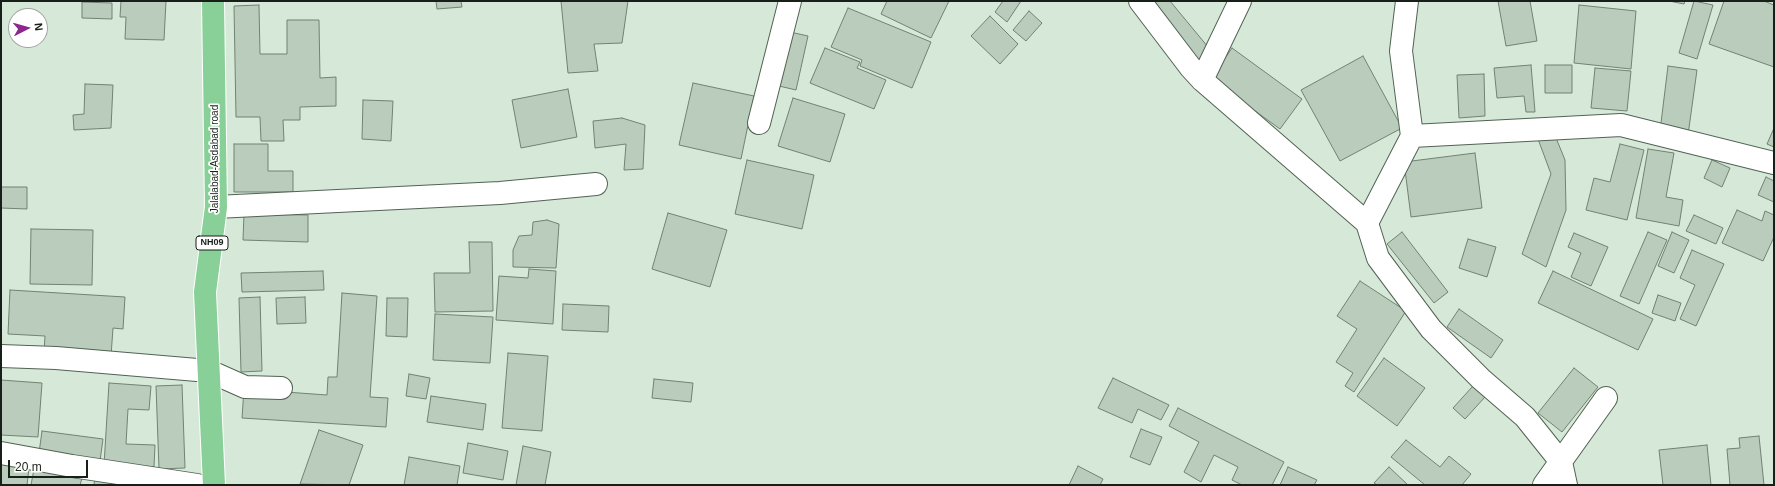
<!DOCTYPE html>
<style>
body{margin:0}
#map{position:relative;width:1775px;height:486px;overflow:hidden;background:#d6e9d8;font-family:Arial,sans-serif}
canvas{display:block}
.frame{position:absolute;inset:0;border:2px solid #181f18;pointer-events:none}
.north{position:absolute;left:8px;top:8px;width:40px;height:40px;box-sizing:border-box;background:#fff;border:1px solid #a3a5a3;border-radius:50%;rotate:84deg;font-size:11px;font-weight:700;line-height:16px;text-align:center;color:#181f18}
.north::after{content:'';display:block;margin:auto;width:14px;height:18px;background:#8b278e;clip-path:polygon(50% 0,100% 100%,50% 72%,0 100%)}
.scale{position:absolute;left:8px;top:460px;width:80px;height:18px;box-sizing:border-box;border:2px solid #181f18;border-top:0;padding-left:5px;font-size:12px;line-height:14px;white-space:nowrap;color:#181f18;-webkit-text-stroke:3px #fff;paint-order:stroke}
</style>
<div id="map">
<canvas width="1775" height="486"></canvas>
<div class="frame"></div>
<div class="north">N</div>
<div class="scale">20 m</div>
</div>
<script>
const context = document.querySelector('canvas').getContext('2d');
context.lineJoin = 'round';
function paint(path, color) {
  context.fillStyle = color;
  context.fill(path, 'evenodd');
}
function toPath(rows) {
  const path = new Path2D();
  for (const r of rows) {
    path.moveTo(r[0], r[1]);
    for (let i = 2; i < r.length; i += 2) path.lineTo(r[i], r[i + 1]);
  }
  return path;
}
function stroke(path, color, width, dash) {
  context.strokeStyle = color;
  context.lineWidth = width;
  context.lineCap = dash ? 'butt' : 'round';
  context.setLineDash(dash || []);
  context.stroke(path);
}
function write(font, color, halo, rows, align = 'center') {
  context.font = font + ' Arial,sans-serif';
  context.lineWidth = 3.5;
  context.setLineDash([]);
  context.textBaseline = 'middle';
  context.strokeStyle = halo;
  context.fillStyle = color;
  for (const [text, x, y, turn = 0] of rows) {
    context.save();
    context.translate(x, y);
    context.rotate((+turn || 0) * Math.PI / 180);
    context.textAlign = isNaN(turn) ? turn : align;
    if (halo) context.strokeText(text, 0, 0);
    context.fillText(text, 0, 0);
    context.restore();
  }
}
const building = toPath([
 [121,1,166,1,164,40,125,39,126,17,120,17,121,1],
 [436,1,461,1,462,7,437,9,436,1],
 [561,1,628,1,622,43,594,44,598,71,568,73,561,1],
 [887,1,949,1,931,38,881,14,887,1],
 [1003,1,1021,1,1007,22,995,12,1003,1],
 [1146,1,1170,1,1213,53,1199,64,1146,1],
 [1498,1,1530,1,1537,41,1506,46,1498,1],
 [1669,1,1685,1,1684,4,1669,1],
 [1694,1,1713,5,1697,59,1679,53,1694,1],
 [1724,1,1764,1,1774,5,1774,67,1709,44,1724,1],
 [82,2,112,3,112,19,82,18,82,2],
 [259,5,260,54,287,54,287,20,319,20,320,78,336,77,336,106,300,107,300,120,283,120,284,141,261,141,260,117,236,117,234,6,259,5],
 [1579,5,1636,11,1631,69,1574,63,1579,5],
 [848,8,931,42,912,88,860,66,862,60,831,47,848,8],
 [1029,11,1042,23,1026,41,1013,30,1029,11],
 [990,16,1018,44,1000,64,971,36,990,16],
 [790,32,808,36,796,90,779,86,790,32],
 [825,48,860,62,857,68,886,80,874,109,810,83,825,48],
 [1232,48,1302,99,1280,129,1211,79,1232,48],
 [1363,56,1402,128,1340,161,1301,90,1363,56],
 [1531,65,1535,112,1526,112,1524,96,1497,98,1494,68,1531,65],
 [1545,65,1572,65,1572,93,1545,93,1545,65],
 [1668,66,1697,70,1688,135,1660,131,1668,66],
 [1595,68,1631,71,1627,111,1591,108,1595,68],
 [1484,74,1485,116,1459,118,1457,75,1484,74],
 [693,83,754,96,741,159,679,145,693,83],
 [85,84,113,85,111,128,74,130,73,115,84,114,85,84],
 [568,89,577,137,521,148,512,100,568,89],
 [793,98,845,114,830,162,778,146,793,98],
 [363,100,393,101,391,141,362,139,363,100],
 [622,118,645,125,643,169,624,170,626,144,595,148,593,121,622,118],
 [1774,128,1774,147,1767,144,1774,128],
 [1554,133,1565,160,1566,210,1546,267,1522,254,1551,174,1538,139,1554,133],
 [234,144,268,144,268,171,293,171,293,192,234,192,234,144],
 [1620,144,1644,150,1627,220,1586,210,1594,178,1610,182,1620,144],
 [1648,149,1674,153,1666,197,1683,200,1679,226,1636,218,1648,149],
 [1475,153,1482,208,1411,217,1404,162,1475,153],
 [747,160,814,175,802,229,735,214,747,160],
 [1712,160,1730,168,1722,187,1704,178,1712,160],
 [1766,177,1774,181,1774,202,1758,195,1766,177],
 [1,187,27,187,27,209,1,208,1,187],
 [1737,210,1762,221,1765,211,1774,215,1774,237,1763,261,1722,243,1737,210],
 [668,213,727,230,710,287,652,269,668,213],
 [244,214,308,215,308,242,243,240,244,214],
 [1694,215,1723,228,1716,244,1686,231,1694,215],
 [547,220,559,224,556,268,513,267,513,250,519,236,532,235,533,222,547,220],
 [31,229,93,230,92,285,30,284,31,229],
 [1402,232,1448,292,1434,303,1387,244,1402,232],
 [1648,232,1667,240,1639,304,1620,296,1648,232],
 [1672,232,1689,240,1674,273,1658,266,1672,232],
 [1574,233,1608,247,1591,286,1571,277,1581,253,1568,247,1574,233],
 [1468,239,1496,247,1487,277,1459,268,1468,239],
 [469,242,492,242,493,311,435,312,434,273,470,273,469,242],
 [1692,250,1724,264,1696,326,1680,319,1695,285,1680,278,1692,250],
 [529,269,556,271,553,324,496,320,499,276,528,278,529,269],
 [323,271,324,290,242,292,241,273,323,271],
 [1553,271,1653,319,1638,350,1538,303,1553,271],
 [1360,281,1406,311,1354,392,1345,386,1353,373,1336,362,1357,329,1337,316,1360,281],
 [10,290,125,297,123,329,113,328,111,356,44,352,45,336,8,334,10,290],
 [342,293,377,296,370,397,388,398,386,427,242,418,244,389,327,395,328,377,337,377,342,293],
 [1658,295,1681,303,1675,321,1652,313,1658,295],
 [260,297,262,371,241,372,239,298,260,297],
 [305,297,306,323,277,324,276,298,305,297],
 [387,298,408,298,407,337,386,336,387,298],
 [563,304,609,306,608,332,562,330,563,304],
 [1459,309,1503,340,1491,358,1447,327,1459,309],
 [435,314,493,317,490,363,433,360,435,314],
 [508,353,548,356,542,431,502,428,508,353],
 [1384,358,1425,388,1397,426,1357,396,1384,358],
 [1574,368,1598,387,1562,432,1538,413,1574,368],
 [409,374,430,378,426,399,406,396,409,374],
 [1113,378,1169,405,1161,420,1138,409,1132,423,1098,408,1113,378],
 [654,379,693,383,691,402,652,398,654,379],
 [1,380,42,383,38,437,1,435,1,380],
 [109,383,151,386,149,410,128,409,126,444,155,445,154,467,104,465,109,383],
 [182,385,185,468,159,469,156,386,182,385],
 [1473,386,1485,397,1465,419,1453,408,1473,386],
 [431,396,486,404,483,430,427,422,431,396],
 [1178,408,1284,462,1272,485,1242,485,1232,480,1238,467,1214,455,1201,482,1184,472,1199,442,1169,426,1178,408],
 [1141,429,1162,437,1150,465,1130,457,1141,429],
 [319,430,363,445,349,485,300,484,319,430],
 [42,431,103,439,100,461,39,453,42,431],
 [1759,436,1764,485,1730,485,1727,449,1740,448,1739,438,1759,436],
 [1406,440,1440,467,1449,456,1471,474,1462,485,1425,485,1391,457,1406,440],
 [468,443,508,451,503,480,463,473,468,443],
 [1707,445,1711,485,1663,485,1659,450,1707,445],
 [523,446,551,452,545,485,516,485,523,446],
 [409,457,460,466,457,485,404,485,409,457],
 [1,464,29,468,27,485,1,485,1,464],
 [1078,466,1103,479,1100,485,1069,485,1078,466],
 [1288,467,1317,480,1314,485,1280,485,1288,467],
 [1389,467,1408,485,1377,485,1374,483,1389,467],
 [34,469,82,478,80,485,31,485,34,469],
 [95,476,132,485,94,485,95,476]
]);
paint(building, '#baccbb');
stroke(building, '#718272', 1);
const minor = toPath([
 [1140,1,1191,68,1202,80,1367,223,1378,258,1431,329,1481,379,1525,417,1561,462,1566,485],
 [1202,80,1240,1],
 [759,123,790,1],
 [1412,136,1621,125,1774,163],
 [216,207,500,193,596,184],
 [1367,223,1412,136,1401,51,1407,1],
 [1,356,56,358,209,371,245,387,281,388],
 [1,453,72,466,197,485],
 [1544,485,1606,398]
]);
const primary = toPath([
 [213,1,216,207,205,292,214,485]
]);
stroke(minor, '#526253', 24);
stroke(primary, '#fff', 24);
stroke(minor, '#fff', 22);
stroke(primary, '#89d098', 22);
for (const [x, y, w] of [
 [212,243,32]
]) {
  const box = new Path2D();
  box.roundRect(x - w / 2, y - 7, w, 14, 3);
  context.fillStyle = '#fff';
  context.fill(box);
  stroke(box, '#181f18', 1);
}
write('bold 9px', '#181f18', null, [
 ["NH09",212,243]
]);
write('10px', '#181f18', '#fff', [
 ["Jalalabad-Asdabad road",215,159,-90]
]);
</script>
